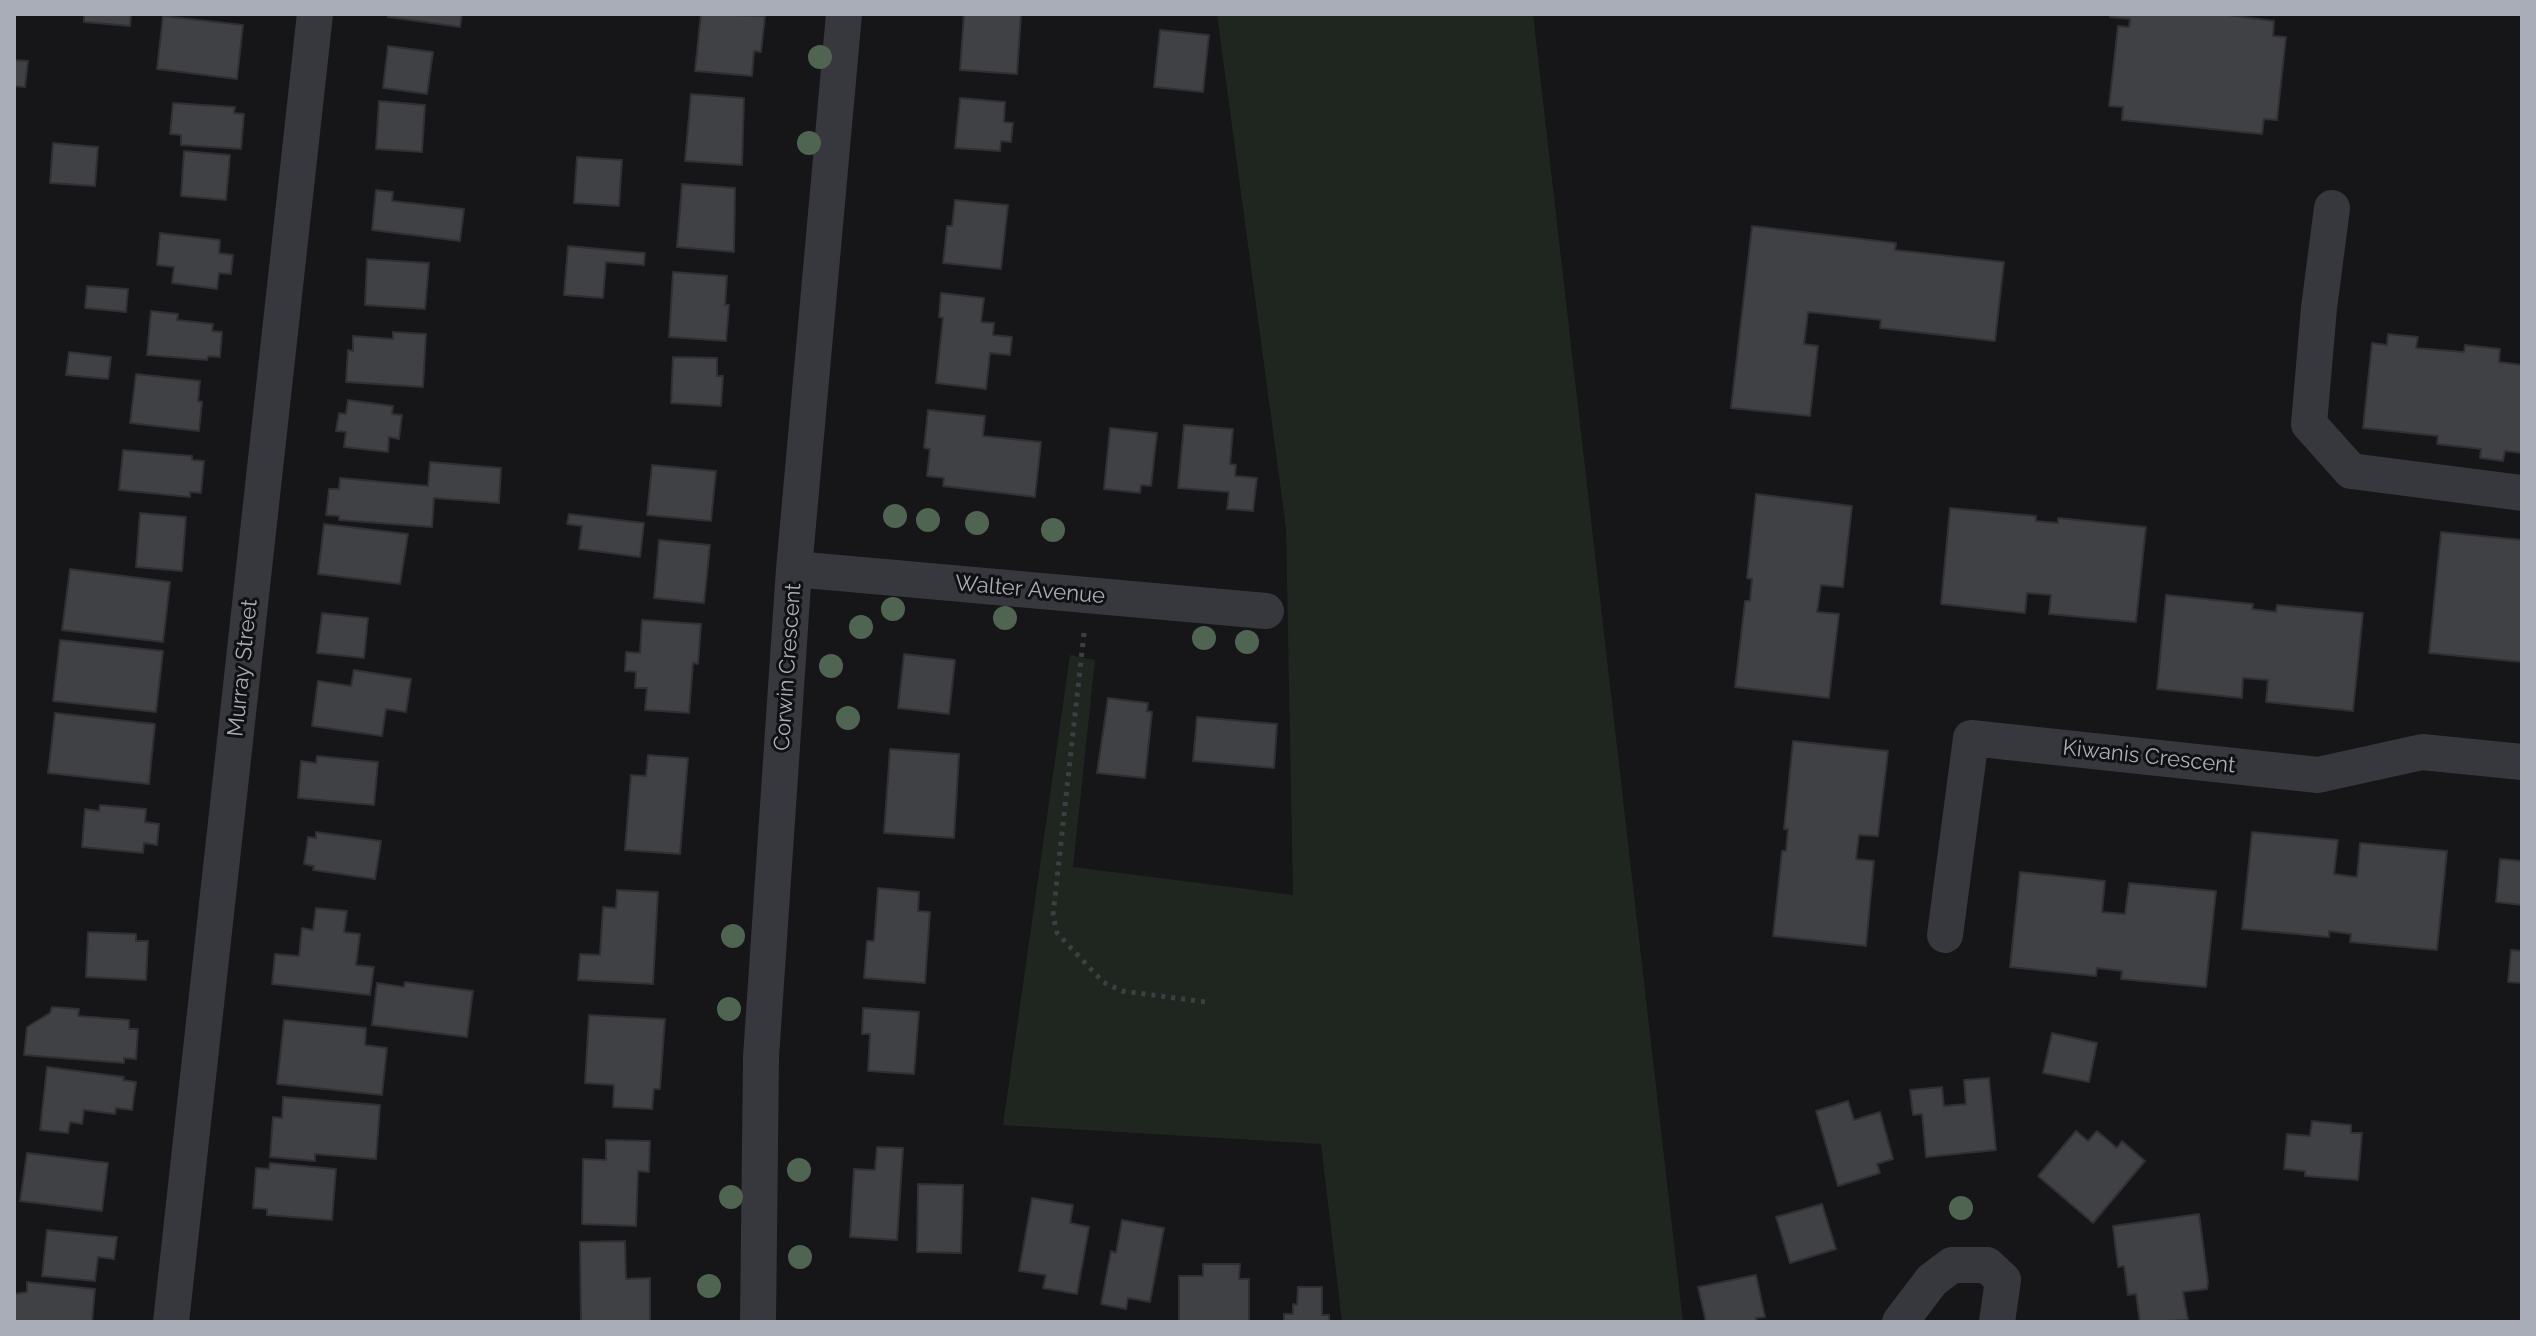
<!DOCTYPE html>
<style>
body{margin:0}
#map{position:relative;width:2536px;height:1336px;overflow:hidden;background:#161618;font-family:Raleway,sans-serif}
canvas{display:block}
.frame{position:absolute;inset:0;border:16px solid #a8adb8;pointer-events:none}
</style>
<div id="map">
<canvas width="2536" height="1336"></canvas>
<div class="frame"></div>
</div>
<script>
const context = document.querySelector('canvas').getContext('2d');
context.lineJoin = 'round';
function paint(path, color) {
  context.fillStyle = color;
  context.fill(path, 'evenodd');
}
function toPath(rows) {
  const path = new Path2D();
  for (const r of rows) {
    path.moveTo(r[0], r[1]);
    for (let i = 2; i < r.length; i += 2) path.lineTo(r[i], r[i + 1]);
  }
  return path;
}
function stroke(path, color, width, dash) {
  context.strokeStyle = color;
  context.lineWidth = width;
  context.lineCap = dash ? 'butt' : 'round';
  context.setLineDash(dash || []);
  context.stroke(path);
}
function write(font, color, halo, rows, align = 'center') {
  context.font = font + ' Raleway,sans-serif';
  context.lineWidth = 6;
  context.setLineDash([]);
  context.textBaseline = 'middle';
  context.strokeStyle = halo;
  context.fillStyle = color;
  for (const [text, x, y, turn = 0] of rows) {
    context.save();
    context.translate(x, y);
    context.rotate((+turn || 0) * Math.PI / 180);
    context.textAlign = isNaN(turn) ? turn : align;
    if (halo) context.strokeText(text, 0, 0);
    context.fillText(text, 0, 0);
    context.restore();
  }
}
paint(toPath([
 [1217,14,1533,14,1683,1322,1342,1322,1321,1144,1003,1125,1070,655,1095,660,1073,867,1293,895,1286,528]
]), '#1e261f');
const building = toPath([
 [84,14,131,14,130,26,84,22,84,14],
 [388,14,462,14,460,27,388,17,388,14],
 [701,14,765,16,761,52,754,51,752,76,695,71,701,14],
 [964,14,1021,14,1017,74,960,70,964,14],
 [2111,14,2220,14,2274,21,2273,36,2286,37,2277,120,2264,119,2262,134,2122,120,2123,107,2109,106,2118,26,2129,27,2130,19,2110,17,2111,14],
 [163,16,243,25,237,79,157,69,163,16],
 [1160,30,1209,35,1203,92,1154,87,1160,30],
 [388,46,433,52,427,94,383,88,388,46],
 [14,60,28,61,25,87,14,86,14,60],
 [691,94,744,98,742,165,685,161,691,94],
 [960,98,1005,102,1004,122,1013,123,1011,142,1001,141,1000,151,955,148,960,98],
 [379,101,425,105,422,152,376,149,379,101],
 [173,103,235,107,234,113,244,114,241,149,181,145,181,135,170,134,173,103],
 [53,143,98,147,95,186,50,183,53,143],
 [184,151,230,155,226,200,181,196,184,151],
 [577,157,622,160,619,206,574,203,577,157],
 [682,184,735,188,734,252,677,247,682,184],
 [376,190,393,192,392,201,464,209,460,241,372,230,376,190],
 [955,200,1008,205,1001,269,943,263,947,226,952,226,955,200],
 [1752,226,1896,243,1895,250,2004,262,1995,341,1880,328,1881,320,1808,312,1804,344,1818,346,1810,416,1731,408,1752,226],
 [160,233,220,240,219,253,233,255,231,274,219,273,217,289,172,283,174,267,157,265,160,233],
 [568,246,645,253,644,265,606,262,603,298,564,295,568,246],
 [367,259,429,263,425,309,365,305,367,259],
 [673,272,727,276,725,305,729,305,726,341,669,337,673,272],
 [87,286,128,289,126,312,85,308,87,286],
 [941,293,984,298,981,322,994,323,993,335,1012,337,1010,355,990,353,986,389,936,383,943,318,939,317,941,293],
 [151,311,178,314,177,320,213,324,212,331,222,332,220,357,208,356,207,360,147,355,151,311],
 [393,332,426,334,423,387,346,382,348,350,353,351,353,336,393,339,393,332],
 [2388,334,2418,337,2416,348,2464,352,2465,345,2500,349,2499,362,2522,365,2522,453,2505,451,2503,461,2480,458,2481,449,2437,444,2438,436,2363,428,2372,343,2387,345,2388,334],
 [69,352,111,357,108,379,66,375,69,352],
 [673,357,717,358,717,376,723,376,721,406,671,403,673,357],
 [136,374,200,381,198,401,202,402,199,431,130,423,136,374],
 [348,400,393,406,392,414,402,415,399,439,389,437,388,452,344,447,346,432,336,431,339,413,346,414,348,400],
 [928,410,985,416,983,436,1041,442,1035,497,943,486,944,478,927,476,930,449,924,448,928,410],
 [1184,425,1233,429,1230,464,1236,465,1235,476,1257,478,1253,511,1227,509,1229,492,1178,488,1184,425],
 [1110,428,1157,433,1151,486,1141,485,1140,493,1104,489,1110,428],
 [123,450,192,456,192,460,204,461,201,493,190,492,190,497,119,490,123,450],
 [430,462,501,468,499,503,434,498,432,527,339,520,339,516,326,515,329,489,339,489,340,478,428,486,430,462],
 [652,465,716,471,711,521,647,515,652,465],
 [1756,494,1852,506,1843,587,1821,585,1817,612,1839,614,1829,698,1735,687,1745,601,1750,601,1752,579,1747,578,1756,494],
 [1950,508,2036,516,2036,521,2058,523,2058,518,2146,527,2136,622,2049,614,2051,595,2027,593,2025,613,1941,604,1950,508],
 [140,513,186,517,182,571,136,567,140,513],
 [569,514,644,523,640,557,579,549,582,526,567,524,569,514],
 [324,524,408,534,400,584,318,574,324,524],
 [2441,532,2522,540,2522,662,2429,653,2441,532],
 [659,540,710,545,704,603,654,598,659,540],
 [70,569,170,582,163,642,62,630,70,569],
 [2166,595,2253,604,2252,609,2276,612,2277,605,2363,613,2353,711,2266,702,2268,680,2243,678,2242,698,2157,689,2166,595],
 [322,613,368,618,364,658,317,653,322,613],
 [642,620,701,624,698,664,693,663,689,713,645,710,647,688,635,688,636,672,625,671,626,652,640,653,642,620],
 [60,640,163,651,156,712,53,701,60,640],
 [904,654,955,660,949,714,898,708,904,654],
 [354,670,411,679,406,712,386,709,382,736,312,726,318,681,351,686,354,670],
 [1108,698,1148,703,1147,711,1152,712,1145,778,1097,773,1108,698],
 [55,713,155,724,149,784,48,773,55,713],
 [1197,717,1277,724,1274,768,1193,761,1197,717],
 [1793,741,1888,751,1878,836,1859,835,1856,859,1874,861,1866,946,1773,936,1782,851,1786,851,1788,829,1784,829,1793,741],
 [890,749,959,754,954,838,884,833,890,749],
 [648,755,688,758,680,854,625,850,631,775,646,776,648,755],
 [317,756,378,762,374,805,298,798,301,761,316,763,317,756],
 [100,805,146,809,145,822,159,824,157,845,144,843,143,853,82,847,85,809,99,811,100,805],
 [316,832,381,841,375,879,313,870,314,866,304,864,308,837,316,838,316,832],
 [2252,832,2338,840,2334,874,2357,877,2360,843,2447,851,2437,950,2350,942,2351,934,2329,931,2329,937,2242,929,2252,832],
 [2500,859,2522,861,2522,905,2496,902,2500,859],
 [2020,872,2105,881,2102,912,2125,914,2129,883,2216,891,2206,987,2121,979,2122,971,2097,968,2096,976,2010,967,2020,872],
 [878,888,919,892,918,911,930,912,925,983,864,978,867,941,874,941,878,888],
 [617,890,658,892,653,984,578,980,580,954,600,955,603,907,616,908,617,890],
 [316,908,347,911,344,932,360,934,356,965,374,967,370,995,272,984,275,954,299,956,302,928,313,930,316,908],
 [88,932,136,934,136,941,148,941,146,980,86,977,88,932],
 [2511,950,2522,951,2522,983,2508,982,2511,950],
 [405,982,473,991,467,1037,372,1025,377,983,404,987,405,982],
 [52,1007,79,1009,78,1016,129,1020,129,1029,138,1029,136,1059,124,1058,124,1063,24,1055,27,1027,50,1013,52,1007],
 [863,1008,919,1012,914,1074,868,1071,870,1034,862,1034,863,1008],
 [589,1015,665,1019,660,1089,654,1089,652,1109,613,1107,614,1085,585,1083,589,1015],
 [284,1020,366,1028,365,1045,387,1048,382,1095,277,1084,284,1020],
 [2052,1033,2097,1043,2089,1082,2043,1073,2052,1033],
 [47,1067,124,1077,123,1080,136,1082,132,1110,116,1108,115,1114,84,1110,82,1124,70,1122,68,1133,40,1130,47,1067],
 [1989,1078,1996,1150,1926,1157,1922,1114,1913,1115,1910,1090,1942,1087,1944,1106,1966,1104,1964,1080,1989,1078],
 [283,1097,380,1105,376,1159,315,1154,315,1161,270,1157,273,1117,282,1118,283,1097],
 [1848,1101,1854,1120,1880,1112,1893,1159,1877,1164,1880,1173,1838,1186,1816,1111,1848,1101],
 [2312,1121,2351,1125,2351,1133,2362,1133,2358,1180,2305,1176,2305,1171,2284,1169,2287,1134,2310,1136,2312,1121],
 [2076,1131,2088,1141,2097,1131,2117,1148,2122,1141,2145,1161,2093,1223,2038,1176,2076,1131],
 [606,1140,650,1141,649,1172,638,1171,636,1226,582,1224,583,1159,606,1160,606,1140],
 [877,1147,903,1148,897,1240,850,1237,854,1169,875,1170,877,1147],
 [27,1153,108,1163,102,1211,20,1201,27,1153],
 [270,1163,336,1169,332,1220,267,1215,267,1209,253,1208,256,1168,269,1169,270,1163],
 [918,1184,963,1185,961,1253,917,1252,918,1184],
 [1032,1198,1073,1205,1070,1223,1089,1227,1077,1294,1043,1288,1046,1275,1019,1271,1032,1198],
 [1822,1204,1836,1249,1790,1263,1776,1217,1822,1204],
 [2199,1214,2208,1282,2207,1289,2183,1292,2188,1320,2140,1322,2136,1294,2128,1295,2124,1266,2118,1267,2113,1226,2199,1214],
 [1122,1220,1164,1228,1150,1302,1128,1298,1126,1309,1101,1304,1111,1251,1116,1253,1122,1220],
 [47,1230,117,1237,114,1259,98,1257,95,1281,42,1276,47,1230],
 [625,1241,626,1279,650,1278,650,1322,581,1322,580,1242,625,1241],
 [1203,1264,1240,1264,1239,1279,1249,1279,1249,1322,1179,1322,1179,1276,1203,1276,1203,1264],
 [1756,1275,1765,1317,1756,1318,1757,1322,1706,1322,1698,1287,1756,1275],
 [27,1282,95,1289,92,1322,14,1322,14,1294,27,1292,27,1282],
 [1298,1287,1322,1287,1322,1315,1329,1315,1329,1322,1284,1322,1284,1314,1293,1314,1293,1304,1297,1305,1298,1287]
]);
paint(building, '#404145');
stroke(building, '#303034', 2);
stroke(toPath([
 [1084,633,1053,915,1057,933,1103,982,1122,991,1206,1002]
]), '#3d3f44', 5, [4, 6]);
stroke(toPath([
 [2332,208,2319,308,2309,424,2351,471,2522,493],
 [794,569,1266,611],
 [1945,935,1971,738,2318,775,2422,752,2522,762],
 [171,1322,315,14],
 [758,1322,761,1057,794,569,844,14],
 [1900,1322,1932,1280,1952,1265,1987,1265,2003,1280,1997,1322]
]), '#37383d', 36);
context.fillStyle = '#506452';
for (const [x, y] of [
 [820,57],
 [809,143],
 [895,516],
 [928,520],
 [977,523],
 [1053,530],
 [893,609],
 [1005,618],
 [861,627],
 [1204,638],
 [1247,642],
 [831,666],
 [848,718],
 [733,936],
 [729,1009],
 [799,1170],
 [731,1197],
 [1961,1208],
 [800,1257],
 [709,1286]
]) {
  context.beginPath();
  context.arc(x, y, 12, 0, 2 * Math.PI);
  context.fill();
}
write('22px', '#a8adb8', '#111113', [
 ["Walter Avenue",1030,590,5],
 ["Corwin Crescent",788,667,-86],
 ["Murray Street",243,668,-84],
 ["Kiwanis Crescent",2149,757,6]
]);
</script>
